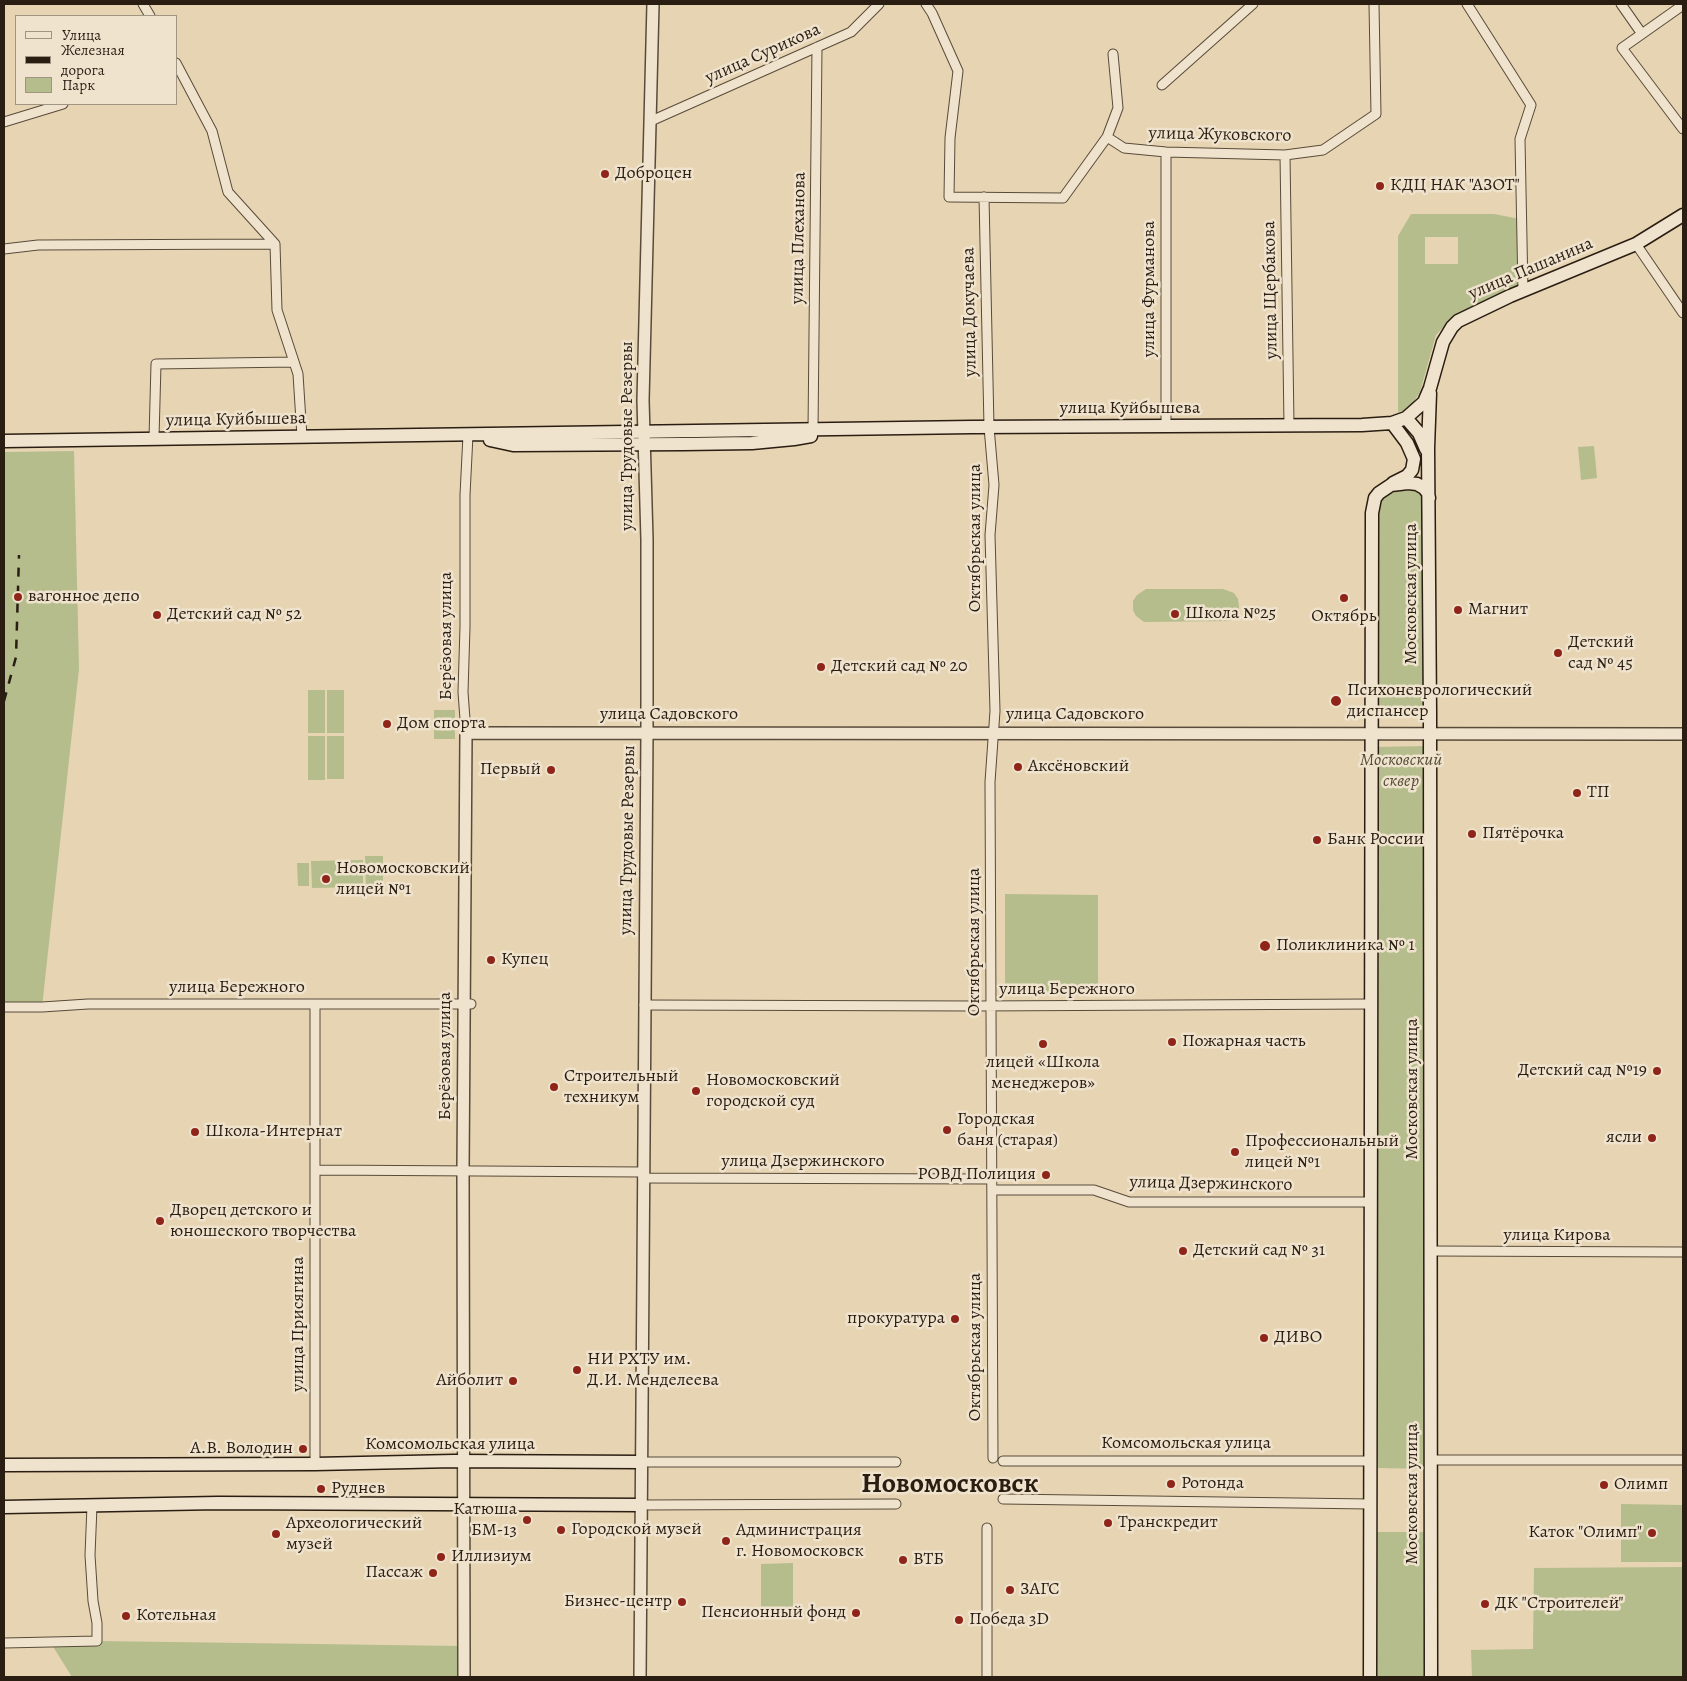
<!DOCTYPE html>
<meta charset="utf-8">
<style>
body{margin:0}
#map{position:relative;width:1687px;height:1681px;overflow:hidden;background:#e7d4b2;font-family:Alegreya,serif}
canvas{display:block}
.frame{position:absolute;inset:0;border:5px solid #2a1d12;pointer-events:none}
.legend{position:absolute;left:15px;top:15px;width:162px;height:90px;box-sizing:border-box;background:#efe3cd;border:1px solid #a09482;margin:0;padding:6px 9px;list-style:none;font-size:15px;color:#2a1d12}
.legend li{display:flex;align-items:center;gap:10px;height:25px}
.legend b{width:25px;border:1px solid #a09482}
</style>
<div id="map">
<canvas width="1687" height="1681"></canvas>
<div class="frame"></div>
<ul class="legend">
<li><b style="height:6px;background:#efe3cd"></b>Улица</li>
<li><b style="height:6px;background:#2a1d12"></b>Железная дорога</li>
<li><b style="height:14px;background:#b5bd8d"></b>Парк</li>
</ul>
</div>
<script>
const context = document.querySelector('canvas').getContext('2d');
context.lineJoin = 'round';
function paint(path, color) {
  context.fillStyle = color;
  context.fill(path, 'evenodd');
}
function toPath(rows) {
  const path = new Path2D();
  for (const r of rows) {
    path.moveTo(r[0], r[1]);
    for (let i = 2; i < r.length; i += 2) path.lineTo(r[i], r[i + 1]);
  }
  return path;
}
function stroke(path, color, width, dash) {
  context.strokeStyle = color;
  context.lineWidth = width;
  context.lineCap = dash ? 'butt' : 'round';
  context.setLineDash(dash || []);
  context.stroke(path);
}
function write(font, color, halo, rows, align = 'center') {
  context.font = font + ' Alegreya,serif';
  context.lineWidth = 5;
  context.setLineDash([]);
  context.textBaseline = 'middle';
  context.strokeStyle = halo;
  context.fillStyle = color;
  for (const [text, x, y, turn = 0] of rows) {
    context.save();
    context.translate(x, y);
    context.rotate((+turn || 0) * Math.PI / 180);
    context.textAlign = isNaN(turn) ? turn : align;
    if (halo) context.strokeText(text, 0, 0);
    context.fillText(text, 0, 0);
    context.restore();
  }
}
paint(toPath([
 [1411,214,1494,214,1520,219,1520,286,1506,295,1466,310,1449,321,1436,335,1420,392,1413,403,1403,411,1398,412,1398,236],
 [1425,237,1458,237,1458,264,1425,264],
 [1594,446,1597,478,1581,480,1578,447],
 [74,451,79,669,42,1007,4,1007,4,452],
 [1388,491,1420,491,1424,498,1424,711,1376,710,1377,504],
 [1146,589,1223,589,1234,593,1238,599,1239,607,1237,615,1230,621,1144,622,1136,616,1133,610,1133,601,1137,595],
 [308,690,325,690,325,733,308,733],
 [327,690,344,690,344,733,327,733],
 [434,710,455,710,455,739,434,739],
 [308,736,325,736,325,780,308,780],
 [327,736,344,736,344,779,327,779],
 [1426,746,1424,1469,1378,1468,1376,747],
 [365,856,383,856,383,891,366,891],
 [363,860,363,887,312,888,311,861],
 [297,863,309,863,309,886,298,886],
 [1005,894,1098,895,1098,993,1005,993],
 [1621,1504,1683,1505,1683,1562,1621,1562],
 [1377,1532,1425,1532,1425,1677,1376,1677],
 [793,1563,793,1614,761,1615,761,1564],
 [1683,1567,1683,1677,1472,1677,1471,1650,1533,1649,1534,1568],
 [97,1641,460,1646,460,1677,72,1677,52,1645]
]), '#b5bd8d');
const minor = toPath([
 [143,4,150,16],
 [926,4,932,13,958,71,950,138,949,197,1063,198,1107,137,1118,108,1113,54],
 [1467,4,1531,105,1520,139,1523,291],
 [1621,4,1642,34],
 [1683,5,1622,48,1683,129],
 [176,63,212,131,228,192,275,244,277,310,298,374,302,437],
 [1162,85,1253,4],
 [651,121,851,32,879,4],
 [4,122,63,104],
 [1107,137,1124,148,1166,152,1285,155,1323,150,1376,114,1374,4],
 [1166,152,1166,427],
 [1285,155,1289,425],
 [984,197,989,427,994,485,990,535,995,711,990,782,993,1458],
 [1636,244,1683,313],
 [4,249,38,245,275,244],
 [813,430,817,47],
 [154,438,156,364,294,362],
 [466,733,463,692,465,627,465,495,468,435],
 [644,1005,977,1006,1371,1004],
 [4,1007,42,1007,88,1004,471,1004],
 [316,1170,643,1172],
 [643,1178,992,1179],
 [992,1190,1094,1190,1129,1202,1370,1202],
 [1431,1251,1683,1252],
 [1431,1460,1683,1460],
 [1003,1461,1370,1461],
 [642,1462,896,1462],
 [315,1464,315,1005],
 [1003,1499,1370,1504],
 [642,1505,896,1504],
 [987,1528,987,1677],
 [4,1643,97,1641,97,1623,93,1601,90,1555,92,1506]
]);
const tertiary = toPath([
 [464,1677,463,1170,466,733,1683,734],
 [640,1677,647,732,647,540,643,400,653,4]
]);
const secondary = toPath([
 [1430,393,1428,448,1430,713,1431,1677],
 [1406,418,1419,433,1426,449],
 [1392,423,1407,443,1414,459,1412,470,1407,476,1393,483],
 [490,440,513,445,683,444,752,443,794,439,811,436],
 [4,441,972,427,1362,425,1392,423,1406,418,1424,402,1430,388,1443,342,1452,327,1458,321,1510,296,1636,244,1683,215],
 [4,1465,315,1464,454,1461,642,1462],
 [4,1507,218,1503,642,1505],
 [1370,1677,1372,513,1375,498,1379,493,1391,485,1408,483,1417,484,1424,488,1428,493,1429,498]
]);
stroke(minor, '#594b3a', 11);
stroke(tertiary, '#594b3a', 14);
stroke(secondary, '#2a1d12', 15);
stroke(minor, '#efe3cd', 9);
stroke(tertiary, '#efe3cd', 11);
stroke(secondary, '#efe3cd', 12);
stroke(toPath([
 [4,701,16,657,19,555]
]), '#2a1d12', 2.5, [9, 9]);
for (const [x, y, r, color] of [
 [605,174,5,"#8f2418"],
 [1380,186,5,"#8f2418"],
 [18,597,5,"#8f2418"],
 [1344,598,5,"#8f2418"],
 [1458,610,5,"#8f2418"],
 [1175,614,5,"#8f2418"],
 [157,615,5,"#8f2418"],
 [1558,653,5,"#8f2418"],
 [821,667,5,"#8f2418"],
 [1336,701,6,"#8f2418"],
 [387,724,5,"#8f2418"],
 [1018,767,5,"#8f2418"],
 [551,770,5,"#8f2418"],
 [1577,793,5,"#8f2418"],
 [1472,834,5,"#8f2418"],
 [1317,840,5,"#8f2418"],
 [326,879,5,"#8f2418"],
 [1265,946,6,"#8f2418"],
 [491,960,5,"#8f2418"],
 [1172,1042,5,"#8f2418"],
 [1043,1044,5,"#8f2418"],
 [1657,1071,5,"#8f2418"],
 [554,1087,5,"#8f2418"],
 [696,1091,5,"#8f2418"],
 [947,1130,5,"#8f2418"],
 [195,1132,5,"#8f2418"],
 [1652,1138,5,"#8f2418"],
 [1235,1152,5,"#8f2418"],
 [1046,1175,5,"#8f2418"],
 [160,1221,5,"#8f2418"],
 [1183,1251,5,"#8f2418"],
 [955,1319,5,"#8f2418"],
 [1264,1338,5,"#8f2418"],
 [577,1370,5,"#8f2418"],
 [513,1381,5,"#8f2418"],
 [303,1449,5,"#8f2418"],
 [1171,1484,5,"#8f2418"],
 [1604,1485,5,"#8f2418"],
 [321,1489,5,"#8f2418"],
 [527,1520,5,"#8f2418"],
 [1108,1523,5,"#8f2418"],
 [561,1530,5,"#8f2418"],
 [1652,1533,5,"#8f2418"],
 [276,1534,5,"#8f2418"],
 [726,1541,5,"#8f2418"],
 [441,1557,5,"#8f2418"],
 [903,1560,5,"#8f2418"],
 [433,1573,5,"#8f2418"],
 [1010,1590,5,"#8f2418"],
 [682,1602,5,"#8f2418"],
 [1485,1604,5,"#8f2418"],
 [856,1613,5,"#8f2418"],
 [126,1616,5,"#8f2418"],
 [959,1620,5,"#8f2418"]
]) {
  const dot = new Path2D();
  dot.arc(x, y, r, 0, 2 * Math.PI);
  context.fillStyle = color;
  context.fill(dot);
  stroke(dot, '#efe3cd', 2);
}
write('18px', '#2a1d12', '#efe3cd', [
 ["улица Сурикова",763,54,-24],
 ["улица Жуковского",1220,135,1],
 ["улица Плеханова",799,238,-89],
 ["улица Пашанина",1531,269,-23],
 ["улица Фурманова",1150,289,-90],
 ["улица Щербакова",1271,290,-91],
 ["улица Докучаева",970,312,-91],
 ["улица Куйбышева",1130,409],
 ["улица Куйбышева",236,420,-1],
 ["улица Трудовые Резервы",628,436,-90],
 ["Октябрьская улица",976,538,-90],
 ["Московская улица",1412,594,-90],
 ["Берёзовая улица",447,636,-90],
 ["улица Садовского",669,715],
 ["улица Садовского",1075,715],
 ["улица Трудовые Резервы",628,840,-89],
 ["Октябрьская улица",975,942,-90],
 ["улица Бережного",237,988],
 ["улица Бережного",1067,990],
 ["Берёзовая улица",446,1056,-90],
 ["Московская улица",1413,1089,-90],
 ["улица Дзержинского",803,1162],
 ["улица Дзержинского",1211,1184,1],
 ["улица Кирова",1557,1236],
 ["улица Присягина",299,1324,-90],
 ["Октябрьская улица",976,1347,-90],
 ["Комсомольская улица",1186,1444],
 ["Комсомольская улица",450,1445],
 ["Московская улица",1413,1494,-90]
]);
write('18px', '#2a1d12', '#efe3cd', [
 ["Доброцен",615,174],
 ["КДЦ НАК \"АЗОТ\"",1390,186],
 ["вагонное депо",28,597],
 ["Магнит",1468,610],
 ["Школа №25",1185,614],
 ["Детский сад № 52",167,615],
 ["Октябрь",1344,617,"center"],
 ["Детский",1568,643],
 ["сад № 45",1568,664],
 ["Детский сад № 20",831,667],
 ["Психоневрологический",1347,691],
 ["диспансер",1347,712],
 ["Дом спорта",397,724],
 ["Аксёновский",1028,767],
 ["Первый",541,770,"right"],
 ["ТП",1587,793],
 ["Пятёрочка",1482,834],
 ["Банк России",1327,840],
 ["Новомосковский",336,869],
 ["лицей №1",336,890],
 ["Поликлиника № 1",1276,946],
 ["Купец",501,960],
 ["Пожарная часть",1182,1042],
 ["лицей «Школа",1043,1063,"center"],
 ["менеджеров»",1043,1084,"center"],
 ["Детский сад №19",1647,1071,"right"],
 ["Строительный",564,1077],
 ["техникум",564,1098],
 ["Новомосковский",706,1081],
 ["городской суд",706,1102],
 ["Городская",957,1120],
 ["баня (старая)",957,1141],
 ["Школа-Интернат",205,1132],
 ["ясли",1642,1138,"right"],
 ["Профессиональный",1245,1142],
 ["лицей №1",1245,1163],
 ["РОВД Полиция",1036,1175,"right"],
 ["Дворец детского и",170,1211],
 ["юношеского творчества",170,1232],
 ["Детский сад № 31",1193,1251],
 ["прокуратура",945,1319,"right"],
 ["ДИВО",1274,1338],
 ["НИ РХТУ им.",587,1360],
 ["Д.И. Менделеева",587,1381],
 ["Айболит",503,1381,"right"],
 ["А.В. Володин",293,1449,"right"],
 ["Ротонда",1181,1484],
 ["Олимп",1614,1485],
 ["Руднев",331,1489],
 ["Катюша",517,1510,"right"],
 ["БМ-13",517,1531,"right"],
 ["Транскредит",1118,1523],
 ["Археологический",286,1524],
 ["музей",286,1545],
 ["Городской музей",571,1530],
 ["Администрация",736,1531],
 ["г. Новомосковск",736,1552],
 ["Каток \"Олимп\"",1642,1533,"right"],
 ["Иллизиум",451,1557],
 ["ВТБ",913,1560],
 ["Пассаж",423,1573,"right"],
 ["ЗАГС",1020,1590],
 ["Бизнес-центр",672,1602,"right"],
 ["ДК \"Строителей\"",1495,1604],
 ["Пенсионный фонд",846,1613,"right"],
 ["Котельная",136,1616],
 ["Победа 3D",969,1620]
], 'left');
write('italic 18px', '#544d37', '#efe3cd', [
 ["Московский",1401,761],
 ["сквер",1401,782]
]);
write('bold 28px', '#2a1d12', '#efe3cd', [
 ["Новомосковск",950,1485]
]);
</script>
